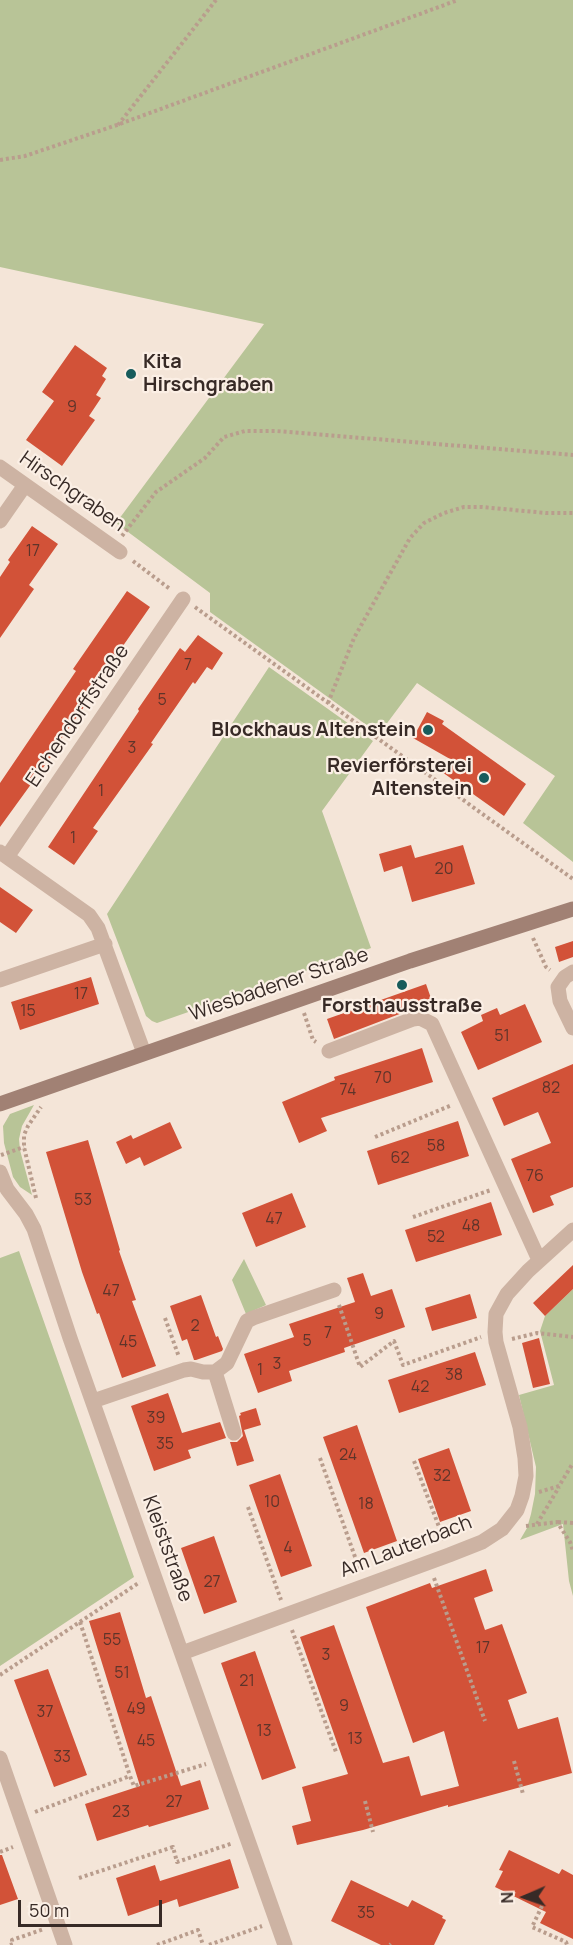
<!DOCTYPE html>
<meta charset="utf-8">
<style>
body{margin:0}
#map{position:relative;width:573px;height:1945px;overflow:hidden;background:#f4e5d8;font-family:Manrope,sans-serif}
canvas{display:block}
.north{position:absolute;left:495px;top:1867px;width:60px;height:60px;-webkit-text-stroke:4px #fbefe5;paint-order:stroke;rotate:268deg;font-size:16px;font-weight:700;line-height:24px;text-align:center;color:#372a26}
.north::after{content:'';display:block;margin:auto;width:21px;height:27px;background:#372a26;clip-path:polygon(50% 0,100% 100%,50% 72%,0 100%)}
.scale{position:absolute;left:18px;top:1900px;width:144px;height:27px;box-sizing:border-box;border:3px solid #372a26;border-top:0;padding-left:8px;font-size:18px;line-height:21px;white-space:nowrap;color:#372a26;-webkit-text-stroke:4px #fbefe5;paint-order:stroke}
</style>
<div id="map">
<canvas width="573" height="1945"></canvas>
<div class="north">N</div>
<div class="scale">50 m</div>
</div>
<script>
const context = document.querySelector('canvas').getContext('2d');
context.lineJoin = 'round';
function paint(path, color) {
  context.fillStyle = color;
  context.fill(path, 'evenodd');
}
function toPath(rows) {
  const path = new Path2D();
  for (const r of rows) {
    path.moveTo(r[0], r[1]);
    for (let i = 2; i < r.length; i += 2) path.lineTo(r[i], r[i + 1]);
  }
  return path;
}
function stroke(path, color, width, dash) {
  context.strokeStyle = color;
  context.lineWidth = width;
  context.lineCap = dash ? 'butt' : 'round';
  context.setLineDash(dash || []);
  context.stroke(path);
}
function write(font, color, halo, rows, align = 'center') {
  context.font = font + ' Manrope,sans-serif';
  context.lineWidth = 4.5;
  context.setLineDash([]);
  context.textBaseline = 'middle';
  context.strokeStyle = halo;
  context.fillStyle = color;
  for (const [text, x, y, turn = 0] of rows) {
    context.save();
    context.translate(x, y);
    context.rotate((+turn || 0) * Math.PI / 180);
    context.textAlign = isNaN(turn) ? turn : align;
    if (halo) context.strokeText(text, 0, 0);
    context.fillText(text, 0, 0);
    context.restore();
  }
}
paint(toPath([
 [0,0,573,0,573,862,523,823,555,776,417,683,379,734,210,612,210,593,116,523,264,324,0,267],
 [269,667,373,741,322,811,371,948,157,1023,152,1021,146,1016,107,914],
 [34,1105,22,1126,19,1139,20,1150,32,1195,20,1187,13,1177,4,1143,3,1126,10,1114],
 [19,1251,134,1577,0,1666,0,1258],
 [244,1259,266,1305,246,1314,232,1280],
 [573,1289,573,1596,569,1581,563,1524,520,1540,527,1528,531,1514,535,1494,536,1467,519,1395,554,1385,540,1331,545,1316]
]), '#b8c497');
paint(toPath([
 [75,345,107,368,102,376,106,379,96,395,101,398,89,416,95,420,62,466,26,440,54,401,42,392],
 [32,526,58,544,29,585,34,589,0,638,0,577,10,562,8,560],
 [127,591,150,607,84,702,86,704,56,746,58,747,0,827,0,783,76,671,73,669],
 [198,635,223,653,212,670,207,667,195,684,193,682,151,743,153,744,93,828,98,831,74,865,48,847,139,711,138,709,180,648,185,652],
 [427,712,444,721,442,724,526,784,504,816,442,772,450,759,413,738],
 [411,845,415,858,463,845,475,884,412,902,402,866,384,872,379,854],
 [0,887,33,910,16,933,0,922],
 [573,941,573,957,559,962,555,947],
 [91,977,99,1004,20,1030,11,1002],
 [426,984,433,1004,421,1009,410,1010,334,1039,327,1019],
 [525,1004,542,1042,478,1070,461,1032,483,1021,481,1015,497,1008,500,1015],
 [422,1048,433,1082,321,1118,327,1131,299,1143,282,1102,335,1080,334,1077],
 [573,1064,573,1187,550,1196,554,1205,533,1213,511,1159,551,1143,538,1112,504,1126,492,1098],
 [458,1121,469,1156,378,1185,367,1151],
 [170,1122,182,1148,144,1166,140,1157,126,1164,116,1142,131,1135,133,1139],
 [88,1140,120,1250,119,1251,136,1300,132,1301,156,1366,122,1378,99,1313,97,1314,82,1272,46,1152],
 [292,1193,306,1227,256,1247,242,1213],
 [491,1202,502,1235,416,1262,405,1230],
 [573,1265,573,1289,545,1316,533,1303],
 [363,1273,371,1296,392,1289,405,1327,344,1348,345,1352,289,1371,292,1381,258,1393,244,1354,294,1337,289,1324,355,1302,347,1278],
 [470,1294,477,1318,432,1331,425,1308],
 [201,1295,216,1337,218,1336,223,1349,222,1351,196,1360,194,1360,187,1339,182,1341,170,1306],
 [539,1338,550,1384,533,1388,522,1343],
 [475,1352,486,1385,399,1413,388,1380],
 [168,1393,182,1433,220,1422,226,1438,188,1450,191,1458,154,1471,131,1406],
 [256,1408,261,1425,244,1430,254,1461,237,1466,230,1442,237,1442,243,1436,239,1416,241,1415,240,1413],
 [357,1425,397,1541,364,1553,323,1437],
 [449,1448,471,1511,440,1522,418,1459],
 [280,1474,312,1566,281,1577,249,1485],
 [214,1536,237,1602,204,1614,181,1548],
 [486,1569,493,1591,474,1598,485,1630,502,1624,527,1693,508,1700,518,1729,558,1717,572,1773,448,1807,448,1805,363,1830,297,1845,292,1826,311,1821,302,1787,348,1774,300,1637,334,1625,383,1763,409,1756,421,1796,459,1786,444,1731,413,1743,366,1607,430,1583,432,1588],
 [120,1612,146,1698,151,1696,181,1786,200,1780,209,1809,149,1827,148,1825,97,1841,85,1804,140,1786,89,1621],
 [255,1651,296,1768,262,1780,221,1663],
 [48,1669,87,1775,54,1787,14,1680],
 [509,1850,559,1874,562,1869,573,1875,573,1939,540,1923,546,1912,495,1887,503,1871,499,1870],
 [0,1855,2,1855,18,1899,0,1905],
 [230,1859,239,1888,179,1907,177,1899,128,1916,116,1878,155,1865,160,1881],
 [351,1880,408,1907,412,1900,443,1916,442,1918,446,1920,434,1945,381,1945,331,1921]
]), '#d25238');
stroke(toPath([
 [118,125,216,0],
 [0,160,25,156,117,125,458,0],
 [122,536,156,492,205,458,224,437,245,431,276,431,573,455],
 [133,561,170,589],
 [195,607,573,879],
 [328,703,354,638,410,538,424,523,444,513,464,507,482,507,546,513,573,513],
 [533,938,546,967,550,970],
 [304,1013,313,1040,316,1042],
 [375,1137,452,1105],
 [1,1155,24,1147],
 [36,1198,24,1147,24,1135,28,1126,41,1107],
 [413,1217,491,1190],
 [339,1305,360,1367,394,1341,403,1365,481,1337],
 [165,1318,179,1357],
 [512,1339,537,1333,573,1337],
 [320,1458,360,1571],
 [414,1461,444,1540],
 [539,1492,559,1486,573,1463],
 [248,1507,281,1600],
 [558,1522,573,1523],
 [537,1524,559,1487],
 [526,1526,557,1522,570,1542,573,1551],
 [434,1578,485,1721],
 [80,1622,130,1776],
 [292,1630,336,1752],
 [0,1675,140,1582],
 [514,1761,523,1794],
 [365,1801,373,1832],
 [35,1812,130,1776,134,1786,206,1764],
 [0,1852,13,1847],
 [79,1878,173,1847,177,1862,233,1843],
 [542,1906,532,1927,566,1942,567,1945],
 [10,1945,13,1944,12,1940,44,1929],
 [157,1945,198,1930,203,1945],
 [209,1945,262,1926],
 [390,1945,391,1944]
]), '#b99d8d', 4, [3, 3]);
stroke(toPath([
 [0,467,120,552],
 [0,521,25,485],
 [0,852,89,915,98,928,144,1053],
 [7,857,183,599],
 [573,972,565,977,558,987,560,1001,573,1028],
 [0,980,105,944],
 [329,1051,413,1019,420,1018,432,1024,539,1260],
 [0,1172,7,1189,26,1214,34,1229,70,1338,285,1945],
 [215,1372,234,1433],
 [93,1401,184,1370,191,1369,203,1372,215,1372,227,1363,247,1321,253,1318,334,1290],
 [182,1653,449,1555,482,1542,502,1529,517,1510,522,1496,526,1476,525,1458,520,1427,496,1342,495,1332,496,1314,507,1294,528,1271,573,1230],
 [0,1758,65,1945]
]), '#cdb3a3', 15);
stroke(toPath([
 [0,1104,410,961,573,909]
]), '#a18174', 15);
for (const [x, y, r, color] of [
 [131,374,6,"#175c5c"],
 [428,730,6,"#175c5c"],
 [484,778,6,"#175c5c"],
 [402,985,6,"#175c5c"]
]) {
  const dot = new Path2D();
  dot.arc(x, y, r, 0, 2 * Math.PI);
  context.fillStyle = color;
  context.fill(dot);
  stroke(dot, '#fbefe5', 2);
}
write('16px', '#5e342a', null, [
 ["9",72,408],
 ["17",33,552],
 ["7",188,666],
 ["5",162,701],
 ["3",132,749],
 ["1",101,792],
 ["1",73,839],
 ["20",444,870],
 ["17",81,995],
 ["15",28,1012],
 ["51",502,1037],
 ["70",383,1079],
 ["82",551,1089],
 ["74",348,1091],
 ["58",436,1147],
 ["62",400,1159],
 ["76",535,1177],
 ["53",83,1201],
 ["47",274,1220],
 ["48",471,1227],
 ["52",436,1238],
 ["47",111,1292],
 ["9",379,1315],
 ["2",195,1327],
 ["7",328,1334],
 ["5",307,1342],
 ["45",128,1343],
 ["3",277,1365],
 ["1",260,1371],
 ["38",454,1376],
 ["42",420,1388],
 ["39",156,1419],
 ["35",165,1445],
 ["24",348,1456],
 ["32",442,1477],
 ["10",272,1503],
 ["18",366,1505],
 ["4",288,1549],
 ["27",212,1583],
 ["55",112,1641],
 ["17",483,1649],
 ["3",326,1656],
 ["51",122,1674],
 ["21",247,1682],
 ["9",344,1707],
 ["49",136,1710],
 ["37",45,1713],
 ["13",264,1732],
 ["13",355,1740],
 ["45",146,1742],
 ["33",62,1758],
 ["27",174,1803],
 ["23",121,1813],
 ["35",366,1914]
]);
write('bold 20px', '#372a26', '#fbefe5', [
 ["Kita",143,362,"left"],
 ["Hirschgraben",143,385,"left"],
 ["Blockhaus Altenstein",416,730],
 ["Revierförsterei",472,766],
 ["Altenstein",472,789],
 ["Forsthausstraße",402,1006,"center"]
], 'right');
write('20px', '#372a26', '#fbefe5', [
 ["Hirschgraben",72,492,35],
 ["Eichendorffstraße",78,716,-56],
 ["Wiesbadener Straße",279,985,-19],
 ["Am Lauterbach",406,1547,-21],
 ["Kleiststraße",167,1549,70]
]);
</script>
